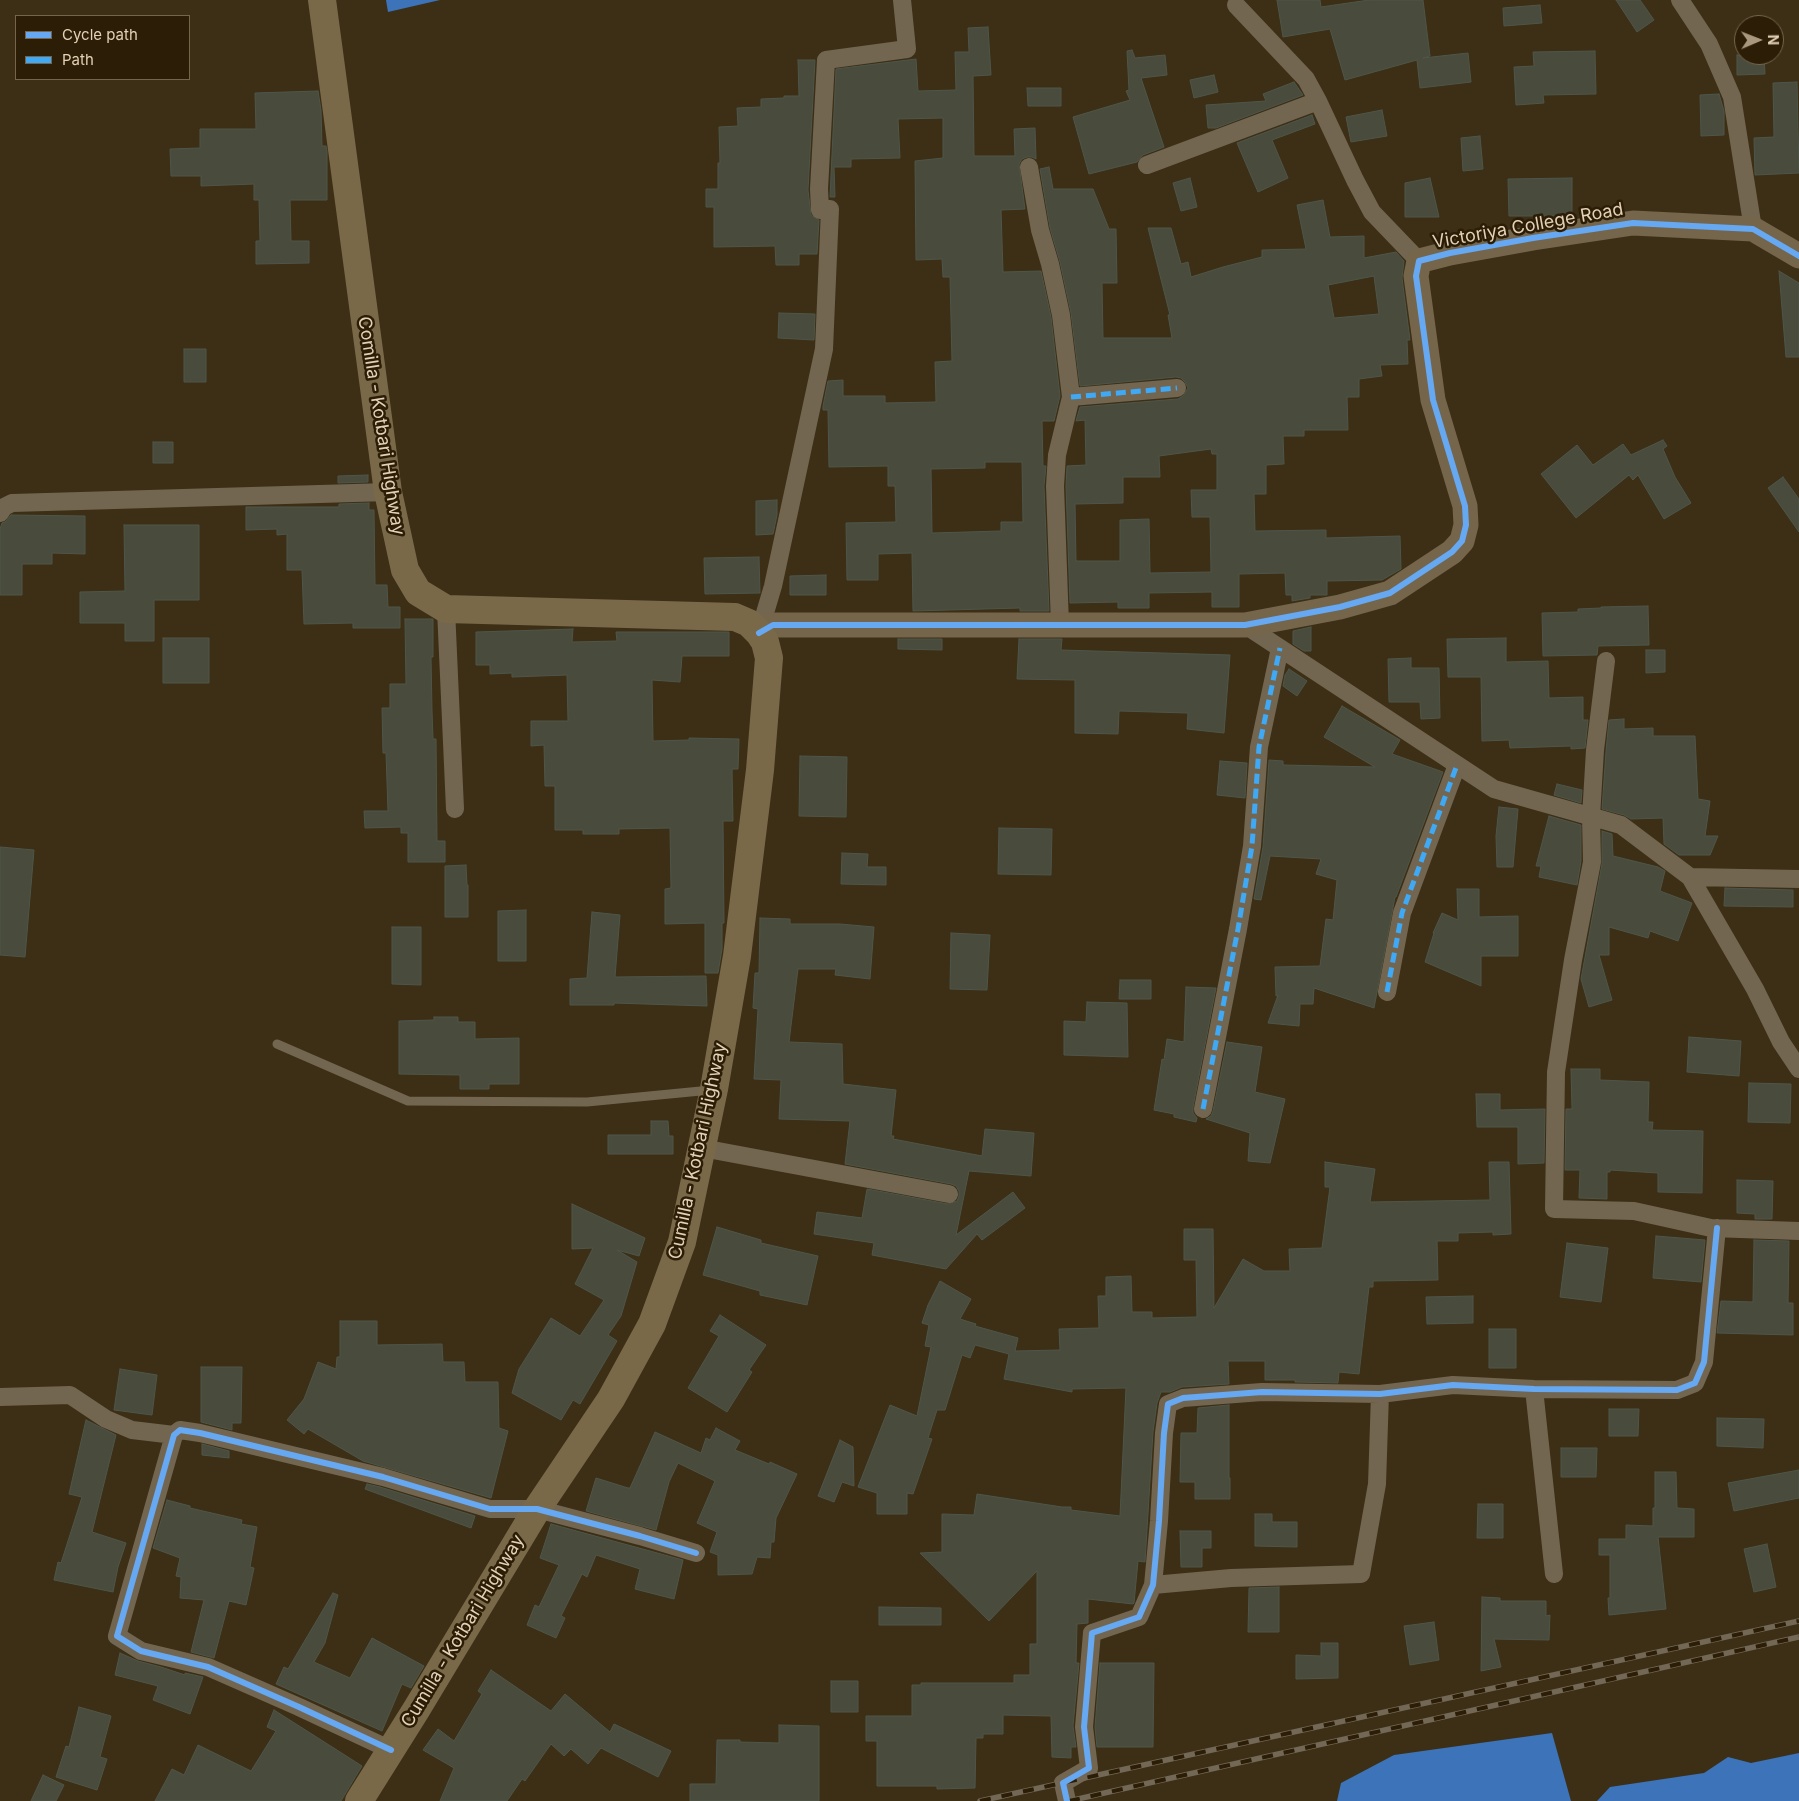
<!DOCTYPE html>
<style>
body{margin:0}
#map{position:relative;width:1799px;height:1801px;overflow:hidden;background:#3c2f16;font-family:Inter,sans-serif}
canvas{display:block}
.legend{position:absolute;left:15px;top:15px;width:175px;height:65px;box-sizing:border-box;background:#2b1d06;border:1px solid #75654c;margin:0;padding:6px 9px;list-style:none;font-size:15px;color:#e3d0b6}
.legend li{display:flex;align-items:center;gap:10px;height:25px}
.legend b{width:25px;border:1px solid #75654c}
.north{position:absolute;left:1734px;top:15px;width:50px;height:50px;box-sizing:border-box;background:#2b1d06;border:1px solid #75654c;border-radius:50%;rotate:89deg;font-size:14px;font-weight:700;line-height:20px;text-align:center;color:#e3d0b6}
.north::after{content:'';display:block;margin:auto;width:18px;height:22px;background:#a9987e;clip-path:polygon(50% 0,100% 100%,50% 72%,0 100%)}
</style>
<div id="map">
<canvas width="1799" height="1801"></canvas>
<ul class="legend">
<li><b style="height:6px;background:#66a8f1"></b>Cycle path</li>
<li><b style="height:6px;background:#3fa9f5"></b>Path</li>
</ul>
<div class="north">N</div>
</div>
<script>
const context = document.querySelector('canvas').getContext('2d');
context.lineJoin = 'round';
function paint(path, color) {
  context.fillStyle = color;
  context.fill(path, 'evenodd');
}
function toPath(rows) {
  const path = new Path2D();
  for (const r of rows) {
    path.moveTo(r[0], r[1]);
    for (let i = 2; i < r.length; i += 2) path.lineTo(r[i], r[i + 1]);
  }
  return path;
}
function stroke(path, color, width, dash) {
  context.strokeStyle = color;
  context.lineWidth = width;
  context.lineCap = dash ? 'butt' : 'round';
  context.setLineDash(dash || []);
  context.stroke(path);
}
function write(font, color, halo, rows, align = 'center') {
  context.font = font + ' Inter,sans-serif';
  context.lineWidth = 5;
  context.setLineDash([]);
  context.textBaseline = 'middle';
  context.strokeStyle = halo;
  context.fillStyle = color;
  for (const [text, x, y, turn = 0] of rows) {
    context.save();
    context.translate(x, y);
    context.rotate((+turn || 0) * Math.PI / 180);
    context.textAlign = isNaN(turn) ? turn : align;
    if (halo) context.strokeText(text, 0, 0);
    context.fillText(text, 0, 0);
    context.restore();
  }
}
paint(toPath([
 [386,0,440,0,388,12],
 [1552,1733,1571,1801,1337,1801,1341,1783,1394,1755],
 [1799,1753,1799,1801,1597,1801,1610,1787,1704,1773,1728,1757,1751,1763]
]), '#3d73b9');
const building = toPath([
 [1277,0,1320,0,1321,7,1369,0,1423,0,1430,56,1423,58,1468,53,1471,82,1420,88,1417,60,1345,80,1330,29,1283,37,1277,0],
 [1616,0,1640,0,1654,20,1637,32,1616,0],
 [1540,5,1542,23,1504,26,1503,8,1540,5],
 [988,27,991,75,973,76,974,156,1015,156,1014,129,1035,128,1036,159,1032,157,1027,157,1022,159,1019,164,1025,209,1001,210,1003,272,1041,271,1051,317,1060,396,1054,421,1042,421,1043,466,1046,466,1044,486,1049,611,1020,611,1020,608,913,611,912,553,878,554,878,580,847,580,846,523,896,522,895,486,888,486,888,466,829,467,828,410,823,410,823,406,828,381,843,380,843,396,885,396,885,403,936,402,935,362,952,361,950,277,943,277,942,259,916,260,915,161,943,158,943,118,898,119,900,158,851,159,851,167,834,167,835,197,830,197,836,69,916,59,918,91,956,90,955,52,969,52,968,28,988,27],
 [985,462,1022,462,1023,522,1001,522,1001,531,932,533,931,469,985,468,985,462],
 [1132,50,1135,58,1165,55,1167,75,1141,78,1164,147,1143,155,1137,162,1089,174,1073,117,1130,100,1126,91,1129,90,1127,51,1132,50],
 [1595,51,1596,94,1543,95,1544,103,1516,105,1514,67,1534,66,1533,52,1595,51],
 [1737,55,1764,55,1765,74,1737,75,1737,55],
 [798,60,815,60,808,190,811,215,819,220,817,254,799,254,799,265,776,265,775,246,714,247,714,207,706,207,706,189,718,189,718,163,720,163,719,127,738,126,737,108,761,107,761,99,784,98,784,96,799,96,798,60],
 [1214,75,1218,92,1194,98,1190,80,1214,75],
 [1294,82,1303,95,1216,128,1208,128,1206,105,1266,101,1263,94,1294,82],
 [1797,82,1799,173,1755,175,1754,138,1774,137,1773,83,1797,82],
 [1027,88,1061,88,1061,106,1028,106,1027,88],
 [318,91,321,110,322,146,326,146,327,151,327,200,290,200,291,241,309,241,309,263,256,264,256,241,260,241,259,200,254,200,254,184,201,186,201,176,171,176,170,149,200,148,200,129,256,129,255,93,318,91],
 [1719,94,1724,111,1724,135,1701,136,1700,95,1719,94],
 [1382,110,1387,136,1351,142,1346,117,1382,110],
 [1312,115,1315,124,1272,140,1288,178,1258,192,1237,143,1312,115],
 [1480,136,1483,169,1463,171,1461,138,1480,136],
 [1049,167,1053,189,1093,189,1109,229,1116,229,1117,283,1102,283,1103,338,1172,338,1168,315,1170,315,1148,228,1171,228,1181,264,1188,262,1191,277,1223,267,1262,257,1262,250,1306,249,1297,205,1323,200,1330,237,1364,236,1364,258,1396,252,1404,261,1402,278,1410,340,1407,340,1408,364,1380,365,1382,376,1359,379,1359,397,1347,397,1348,430,1304,430,1304,436,1283,436,1284,464,1266,465,1266,494,1254,494,1255,531,1326,530,1326,538,1400,536,1401,569,1382,580,1327,581,1327,595,1310,595,1310,598,1292,601,1292,595,1286,595,1285,573,1239,574,1239,607,1212,607,1212,592,1149,593,1149,608,1118,608,1118,602,1070,603,1066,486,1067,466,1086,465,1085,420,1076,421,1080,407,1178,399,1183,396,1188,388,1185,382,1181,378,1176,377,1080,386,1071,313,1060,262,1050,228,1040,169,1049,167],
 [1374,276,1379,314,1334,318,1328,285,1374,276],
 [1211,449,1212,454,1217,454,1217,490,1191,490,1192,517,1210,517,1211,572,1150,573,1149,519,1120,520,1120,561,1076,561,1075,504,1123,503,1123,477,1160,477,1159,456,1211,449],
 [1190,178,1197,207,1181,211,1173,183,1190,178],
 [1430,178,1439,217,1405,217,1405,183,1430,178],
 [1572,178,1572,216,1509,216,1508,179,1572,178],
 [1779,271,1799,283,1799,357,1786,357,1779,271],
 [779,313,815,314,814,340,778,338,779,313],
 [184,349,206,349,206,382,184,382,184,349],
 [1663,440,1667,446,1663,449,1675,477,1691,503,1664,519,1638,475,1633,480,1629,475,1576,518,1541,474,1577,445,1593,465,1623,444,1631,455,1663,440],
 [153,442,173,442,173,463,153,463,153,442],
 [368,475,368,482,338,483,338,476,368,475],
 [1783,477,1799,499,1799,532,1768,488,1783,477],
 [777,500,777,515,773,534,756,535,756,501,777,500],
 [369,503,369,510,374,510,375,585,387,585,388,607,400,607,400,628,353,628,353,623,304,624,302,570,287,570,287,534,277,535,277,529,246,530,246,507,339,507,339,504,369,503],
 [11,515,85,516,85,554,52,553,52,564,22,564,22,595,0,595,0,529,2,523,5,522,11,515],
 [124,525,199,525,199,600,154,600,154,641,125,641,125,623,80,623,80,592,125,591,124,525],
 [759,557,760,593,705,594,704,558,759,557],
 [826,575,826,595,790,595,790,576,826,575],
 [1648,606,1649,645,1598,646,1597,655,1543,656,1542,613,1578,612,1578,609,1601,608,1601,607,1648,606],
 [405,619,433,619,433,657,431,657,432,711,433,739,436,739,437,841,445,841,445,862,408,862,408,833,401,833,401,827,365,828,364,811,388,811,386,753,383,753,382,708,390,708,390,684,406,684,405,619],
 [1311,627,1311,651,1304,651,1293,644,1293,631,1311,627],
 [573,629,572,642,617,641,616,632,729,632,729,656,682,656,680,682,652,680,653,741,689,740,689,738,739,739,738,769,732,769,733,821,723,821,724,923,722,923,722,949,718,973,705,973,705,923,665,924,665,889,671,888,670,828,619,829,619,834,583,834,583,830,555,830,555,786,545,786,544,745,531,746,531,721,568,721,567,675,512,677,512,673,490,674,490,665,476,665,476,632,573,629],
 [163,638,209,638,209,683,163,683,163,638],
 [1506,638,1506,662,1548,661,1549,698,1583,697,1583,720,1588,720,1585,748,1571,749,1571,746,1510,748,1509,740,1482,741,1481,677,1448,677,1447,639,1506,638],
 [898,639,942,639,942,650,898,649,898,639],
 [1019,639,1062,639,1061,650,1230,655,1224,733,1187,729,1188,713,1119,711,1118,734,1075,733,1075,680,1017,679,1019,639],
 [1646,650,1665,650,1665,672,1646,673,1646,650],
 [1411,658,1411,668,1439,668,1440,718,1421,719,1420,702,1389,702,1388,659,1411,658],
 [1289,669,1307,681,1297,696,1283,686,1285,675,1289,669],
 [1342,706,1400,740,1392,754,1443,772,1396,897,1395,897,1374,1008,1314,988,1313,1004,1300,1004,1299,1026,1268,1023,1278,995,1276,996,1275,967,1320,966,1326,919,1333,920,1337,880,1316,874,1321,859,1270,856,1261,900,1254,899,1263,847,1269,760,1283,761,1283,765,1375,767,1324,737,1342,706],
 [1624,719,1624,729,1653,728,1653,736,1695,736,1698,799,1710,801,1705,836,1718,836,1710,855,1679,855,1664,844,1663,818,1631,819,1624,815,1602,809,1606,751,1609,720,1624,719],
 [800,756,847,757,846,817,799,816,800,756],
 [1220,761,1247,763,1245,798,1217,795,1220,761],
 [1557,784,1582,790,1581,803,1554,795,1557,784],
 [1499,807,1518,809,1513,867,1497,867,1496,836,1499,807],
 [1549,816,1581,825,1581,861,1577,885,1539,877,1541,866,1536,866,1549,816],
 [999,828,1052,829,1051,875,998,874,999,828],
 [1602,831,1612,834,1613,856,1658,867,1665,871,1660,891,1692,903,1678,941,1650,931,1648,938,1609,927,1609,955,1599,955,1612,1000,1589,1007,1581,979,1602,864,1602,831],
 [0,847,34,850,25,957,0,955,0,847],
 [842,853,868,854,867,867,886,867,886,885,841,884,842,853],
 [466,865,467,885,468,885,468,917,445,917,445,866,466,865],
 [1725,888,1793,890,1793,907,1724,906,1725,888],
 [1457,889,1479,889,1479,917,1518,916,1518,956,1481,956,1481,986,1425,962,1434,933,1433,933,1442,913,1458,920,1457,889],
 [526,910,526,961,498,961,498,911,526,910],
 [592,912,620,915,615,977,706,976,707,1006,614,1003,614,1005,570,1005,570,979,587,978,592,912],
 [760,918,790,919,790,924,840,924,874,927,870,979,835,975,836,969,798,969,789,1042,842,1044,843,1084,896,1090,891,1136,894,1136,893,1139,982,1156,985,1129,1034,1133,1031,1176,969,1171,956,1235,1013,1192,1025,1208,982,1240,977,1234,946,1269,872,1255,874,1243,814,1234,817,1212,862,1218,867,1189,948,1204,957,1201,959,1196,959,1191,956,1186,951,1184,845,1164,850,1121,779,1119,781,1080,754,1079,758,1009,753,1008,755,973,759,973,760,918],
 [392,927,421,927,421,985,392,984,392,927],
 [951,933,990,935,987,990,950,989,951,933],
 [1120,980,1151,980,1151,999,1119,999,1120,980],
 [1186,987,1216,988,1193,1107,1193,1113,1197,1118,1196,1122,1174,1117,1174,1114,1154,1110,1162,1059,1164,1060,1167,1039,1184,1042,1186,987],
 [1087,1002,1127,1003,1128,1057,1064,1055,1064,1021,1086,1022,1087,1002],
 [434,1017,458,1017,458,1022,475,1022,475,1039,519,1038,519,1084,489,1084,489,1089,460,1089,460,1075,399,1074,399,1021,434,1020,434,1017],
 [1689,1037,1741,1041,1739,1076,1687,1072,1689,1037],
 [1227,1042,1262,1047,1255,1092,1285,1099,1270,1163,1248,1161,1250,1133,1206,1119,1211,1116,1213,1111,1227,1042],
 [1571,1069,1600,1069,1600,1080,1649,1082,1648,1122,1653,1122,1652,1130,1703,1131,1702,1193,1658,1192,1658,1173,1610,1170,1610,1172,1607,1172,1607,1199,1579,1198,1580,1170,1565,1170,1566,1109,1572,1109,1571,1069],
 [1749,1083,1791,1084,1790,1123,1748,1122,1749,1083],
 [1476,1094,1500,1094,1500,1110,1545,1109,1544,1163,1518,1164,1518,1127,1477,1127,1476,1094],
 [651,1121,668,1121,669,1136,673,1136,673,1154,608,1154,608,1135,651,1135,651,1121],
 [1325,1162,1375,1169,1370,1202,1490,1200,1489,1162,1509,1162,1511,1234,1493,1235,1493,1232,1458,1233,1458,1241,1437,1241,1438,1280,1373,1281,1373,1287,1369,1287,1359,1374,1339,1372,1338,1383,1295,1382,1295,1380,1265,1380,1265,1361,1228,1361,1229,1384,1182,1387,1170,1392,1161,1392,1157,1403,1153,1432,1145,1562,1138,1561,1134,1603,1133,1604,1088,1599,1088,1623,1077,1624,1076,1663,1079,1663,1073,1726,1076,1747,1071,1747,1071,1758,1052,1757,1051,1716,1003,1715,1003,1734,983,1734,983,1738,976,1738,975,1788,937,1789,937,1786,877,1786,877,1741,866,1741,866,1716,912,1716,912,1685,921,1685,921,1683,1014,1683,1014,1675,1030,1675,1030,1644,1037,1644,1037,1571,989,1621,920,1553,942,1552,942,1514,974,1515,977,1494,1062,1507,1071,1507,1071,1510,1120,1516,1126,1388,1072,1389,1072,1392,1004,1379,1009,1354,975,1345,970,1358,962,1355,945,1410,937,1410,928,1438,932,1439,913,1494,907,1493,907,1514,877,1514,877,1493,858,1487,890,1405,917,1416,931,1347,925,1346,929,1325,922,1323,928,1305,940,1281,971,1299,960,1319,976,1324,975,1326,1018,1338,1015,1351,1060,1350,1059,1329,1099,1328,1098,1296,1106,1296,1106,1277,1131,1276,1132,1312,1152,1312,1152,1318,1197,1317,1196,1260,1184,1260,1184,1229,1213,1229,1214,1308,1243,1259,1264,1271,1290,1271,1289,1249,1322,1248,1330,1187,1325,1187,1325,1162],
 [1737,1180,1773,1181,1772,1219,1755,1219,1755,1214,1737,1213,1737,1180],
 [572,1204,645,1238,639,1256,617,1250,637,1262,621,1316,608,1335,617,1341,580,1404,573,1400,561,1420,512,1393,519,1369,551,1318,580,1336,604,1300,575,1284,593,1248,572,1249,572,1204],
 [717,1227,761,1240,761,1243,818,1256,807,1305,760,1295,760,1291,703,1275,717,1227],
 [1656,1236,1705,1240,1701,1282,1653,1278,1656,1236],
 [1754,1240,1789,1241,1788,1303,1793,1303,1793,1335,1717,1333,1721,1301,1753,1302,1754,1240],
 [1567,1243,1608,1248,1601,1302,1560,1297,1567,1243],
 [1473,1296,1473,1323,1427,1324,1426,1297,1473,1296],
 [720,1315,766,1345,749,1370,752,1372,727,1412,688,1388,719,1336,710,1331,720,1315],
 [340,1321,377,1321,377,1345,442,1344,443,1362,464,1362,465,1382,498,1382,499,1428,508,1431,491,1498,363,1461,308,1429,304,1434,287,1420,304,1399,318,1362,336,1369,337,1357,340,1357,340,1321],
 [1489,1329,1516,1329,1516,1368,1489,1368,1489,1329],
 [201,1367,242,1367,241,1423,232,1423,232,1430,201,1422,201,1367],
 [120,1369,157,1375,152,1415,114,1410,120,1369],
 [1229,1405,1229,1478,1230,1478,1230,1499,1195,1499,1195,1482,1180,1482,1181,1433,1197,1433,1198,1408,1229,1405],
 [1609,1409,1639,1409,1638,1436,1609,1436,1609,1409],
 [1717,1418,1764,1419,1763,1448,1717,1446,1717,1418],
 [86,1420,116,1435,92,1532,126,1543,118,1567,113,1592,54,1580,58,1562,61,1563,82,1497,69,1494,86,1420],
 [716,1428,740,1441,735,1450,769,1464,770,1462,797,1474,776,1518,774,1542,771,1542,770,1558,757,1557,752,1574,718,1575,718,1555,710,1552,717,1532,697,1523,715,1481,678,1463,669,1482,656,1530,586,1511,596,1478,628,1488,630,1488,655,1432,701,1453,706,1438,710,1440,716,1428],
 [840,1440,853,1447,854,1486,842,1482,834,1502,818,1496,840,1440],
 [202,1444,229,1451,229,1458,202,1455,202,1444],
 [1561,1448,1597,1448,1596,1477,1561,1477,1561,1448],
 [1799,1470,1799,1498,1734,1511,1728,1483,1799,1470],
 [1655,1472,1676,1472,1677,1508,1694,1509,1694,1537,1658,1537,1666,1609,1609,1615,1608,1598,1610,1598,1610,1555,1599,1555,1599,1539,1626,1539,1626,1525,1653,1526,1653,1508,1655,1508,1655,1472],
 [367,1484,380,1487,475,1516,471,1528,365,1489,367,1484],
 [167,1500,190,1506,190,1508,242,1520,241,1524,257,1527,250,1567,254,1568,246,1605,229,1601,214,1658,191,1652,204,1600,180,1598,181,1577,176,1576,180,1558,153,1548,167,1500],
 [1478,1504,1503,1504,1503,1538,1477,1538,1478,1504],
 [1255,1514,1272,1514,1272,1522,1297,1522,1297,1547,1255,1546,1255,1514],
 [551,1524,683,1560,674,1599,635,1589,640,1569,596,1555,587,1577,582,1574,561,1616,565,1618,556,1638,527,1625,535,1605,539,1607,559,1565,540,1558,551,1524],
 [1180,1531,1211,1531,1211,1548,1202,1548,1202,1567,1181,1567,1180,1531],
 [1767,1544,1776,1587,1754,1592,1744,1549,1767,1544],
 [1279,1587,1279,1632,1248,1632,1249,1588,1279,1587],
 [333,1593,338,1595,325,1643,314,1662,350,1678,372,1638,424,1666,411,1688,402,1684,382,1731,276,1684,284,1667,288,1669,333,1593],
 [1482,1597,1500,1598,1500,1601,1546,1601,1546,1616,1550,1615,1549,1640,1494,1639,1501,1667,1481,1671,1482,1597],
 [879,1607,941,1608,941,1625,879,1625,879,1607],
 [1434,1622,1439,1660,1410,1665,1404,1626,1434,1622],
 [1321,1643,1338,1643,1338,1678,1296,1679,1296,1655,1321,1656,1321,1643],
 [120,1653,138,1661,161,1667,185,1675,185,1673,203,1677,190,1714,153,1700,158,1686,115,1675,120,1653],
 [1100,1663,1154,1663,1153,1747,1097,1747,1095,1727,1100,1663],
 [491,1670,551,1711,565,1694,610,1732,614,1724,671,1751,658,1777,601,1748,588,1764,571,1749,564,1756,551,1744,525,1781,522,1779,507,1801,440,1801,454,1768,423,1750,438,1729,454,1741,482,1694,478,1691,491,1670],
 [831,1681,858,1681,858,1712,831,1712,831,1681],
 [79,1707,111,1716,100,1757,107,1759,97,1790,56,1777,66,1746,69,1747,79,1707],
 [274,1710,362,1766,341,1801,155,1801,172,1769,184,1775,198,1745,251,1771,276,1731,267,1727,274,1710],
 [779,1725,819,1726,819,1801,690,1801,690,1784,716,1784,717,1740,740,1740,740,1742,779,1743,779,1725],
 [43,1775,64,1785,56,1801,31,1801,43,1775]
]);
paint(building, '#494b3d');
stroke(building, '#4e5649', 1);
stroke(toPath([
 [277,1044,408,1101,587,1102,711,1090]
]), '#736651', 9);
stroke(toPath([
 [1680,0,1709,44,1732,97,1753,229],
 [1236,5,1306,79,1318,101,1355,180,1372,212,1419,261],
 [1147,165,1318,101],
 [1029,167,1040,230,1050,264,1061,315,1071,397,1057,455,1055,486,1060,625],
 [1071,397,1177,388],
 [0,513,4,507,12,503,388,492],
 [446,609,455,809],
 [1245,625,1494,789,1621,825,1690,877,1755,989,1781,1042,1799,1069],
 [759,633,773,586,824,349,830,209,820,210,819,189,826,60,907,49,902,0],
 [1606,661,1595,750,1591,817,1592,862,1573,960,1556,1072,1554,1209,1634,1211,1711,1228,1799,1231],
 [1690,877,1799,879],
 [1387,992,1402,913,1457,765],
 [1203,1109,1238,929,1252,846,1259,747,1280,648],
 [702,1148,949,1194],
 [1534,1389,1554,1574],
 [0,1397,70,1395,106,1419,132,1430,174,1435],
 [1153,1585,1231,1578,1361,1574,1377,1484,1380,1394],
 [391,1750,299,1707,208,1667,141,1651,117,1636,174,1435,180,1430,200,1433,383,1477,490,1509,537,1509,640,1536,696,1553],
 [1067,1801,1063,1783,1089,1768,1084,1727,1092,1633,1139,1617,1153,1585,1159,1521,1164,1433,1168,1404,1183,1398,1262,1392,1380,1394,1453,1385,1534,1389,1677,1390,1695,1383,1704,1362,1717,1228]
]), '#736651', 18);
stroke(toPath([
 [759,633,773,625,1245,625,1340,607,1390,593,1452,552,1462,541,1466,525,1465,506,1433,400,1416,276,1419,261,1450,253,1533,238,1633,223,1753,229,1799,256]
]), '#74654b', 25);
stroke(toPath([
 [322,0,388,492,405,570,418,592,446,609,735,617,749,623,759,633,765,642,769,658,760,770,737,956,714,1089,682,1242,652,1324,611,1399,537,1509,416,1710,359,1801]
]), '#7a6949', 28);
const rail = toPath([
 [980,1801,1799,1621],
 [1069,1801,1799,1637]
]);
stroke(rail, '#736856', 5.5);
stroke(rail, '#2b1d06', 4, [11]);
stroke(toPath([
 [1071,397,1177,388],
 [1387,992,1402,913,1457,765],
 [1203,1109,1238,929,1252,846,1259,747,1280,648]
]), '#3fa9f5', 5, [10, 5]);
stroke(toPath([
 [759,633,773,625,1245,625,1340,607,1390,593,1452,552,1462,541,1466,525,1465,506,1433,400,1416,276,1419,261,1450,253,1533,238,1633,223,1753,229,1799,256],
 [391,1750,299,1707,208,1667,141,1651,117,1636,174,1435,180,1430,200,1433,383,1477,490,1509,537,1509,640,1536,696,1553],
 [1067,1801,1063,1783,1089,1768,1084,1727,1092,1633,1139,1617,1153,1585,1159,1521,1164,1433,1168,1404,1183,1398,1262,1392,1380,1394,1453,1385,1534,1389,1677,1390,1695,1383,1704,1362,1717,1228]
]), '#66a8f1', 6);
write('18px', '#e3d0b6', '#2b1d06', [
 ["Victoriya College Road",1528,226,-10],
 ["Comilla - Kotbari Highway",381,426,81],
 ["Cumilla - Kotbari Highway",698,1151,-78],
 ["Cumilla - Kotbari Highway",463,1631,-59]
]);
</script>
